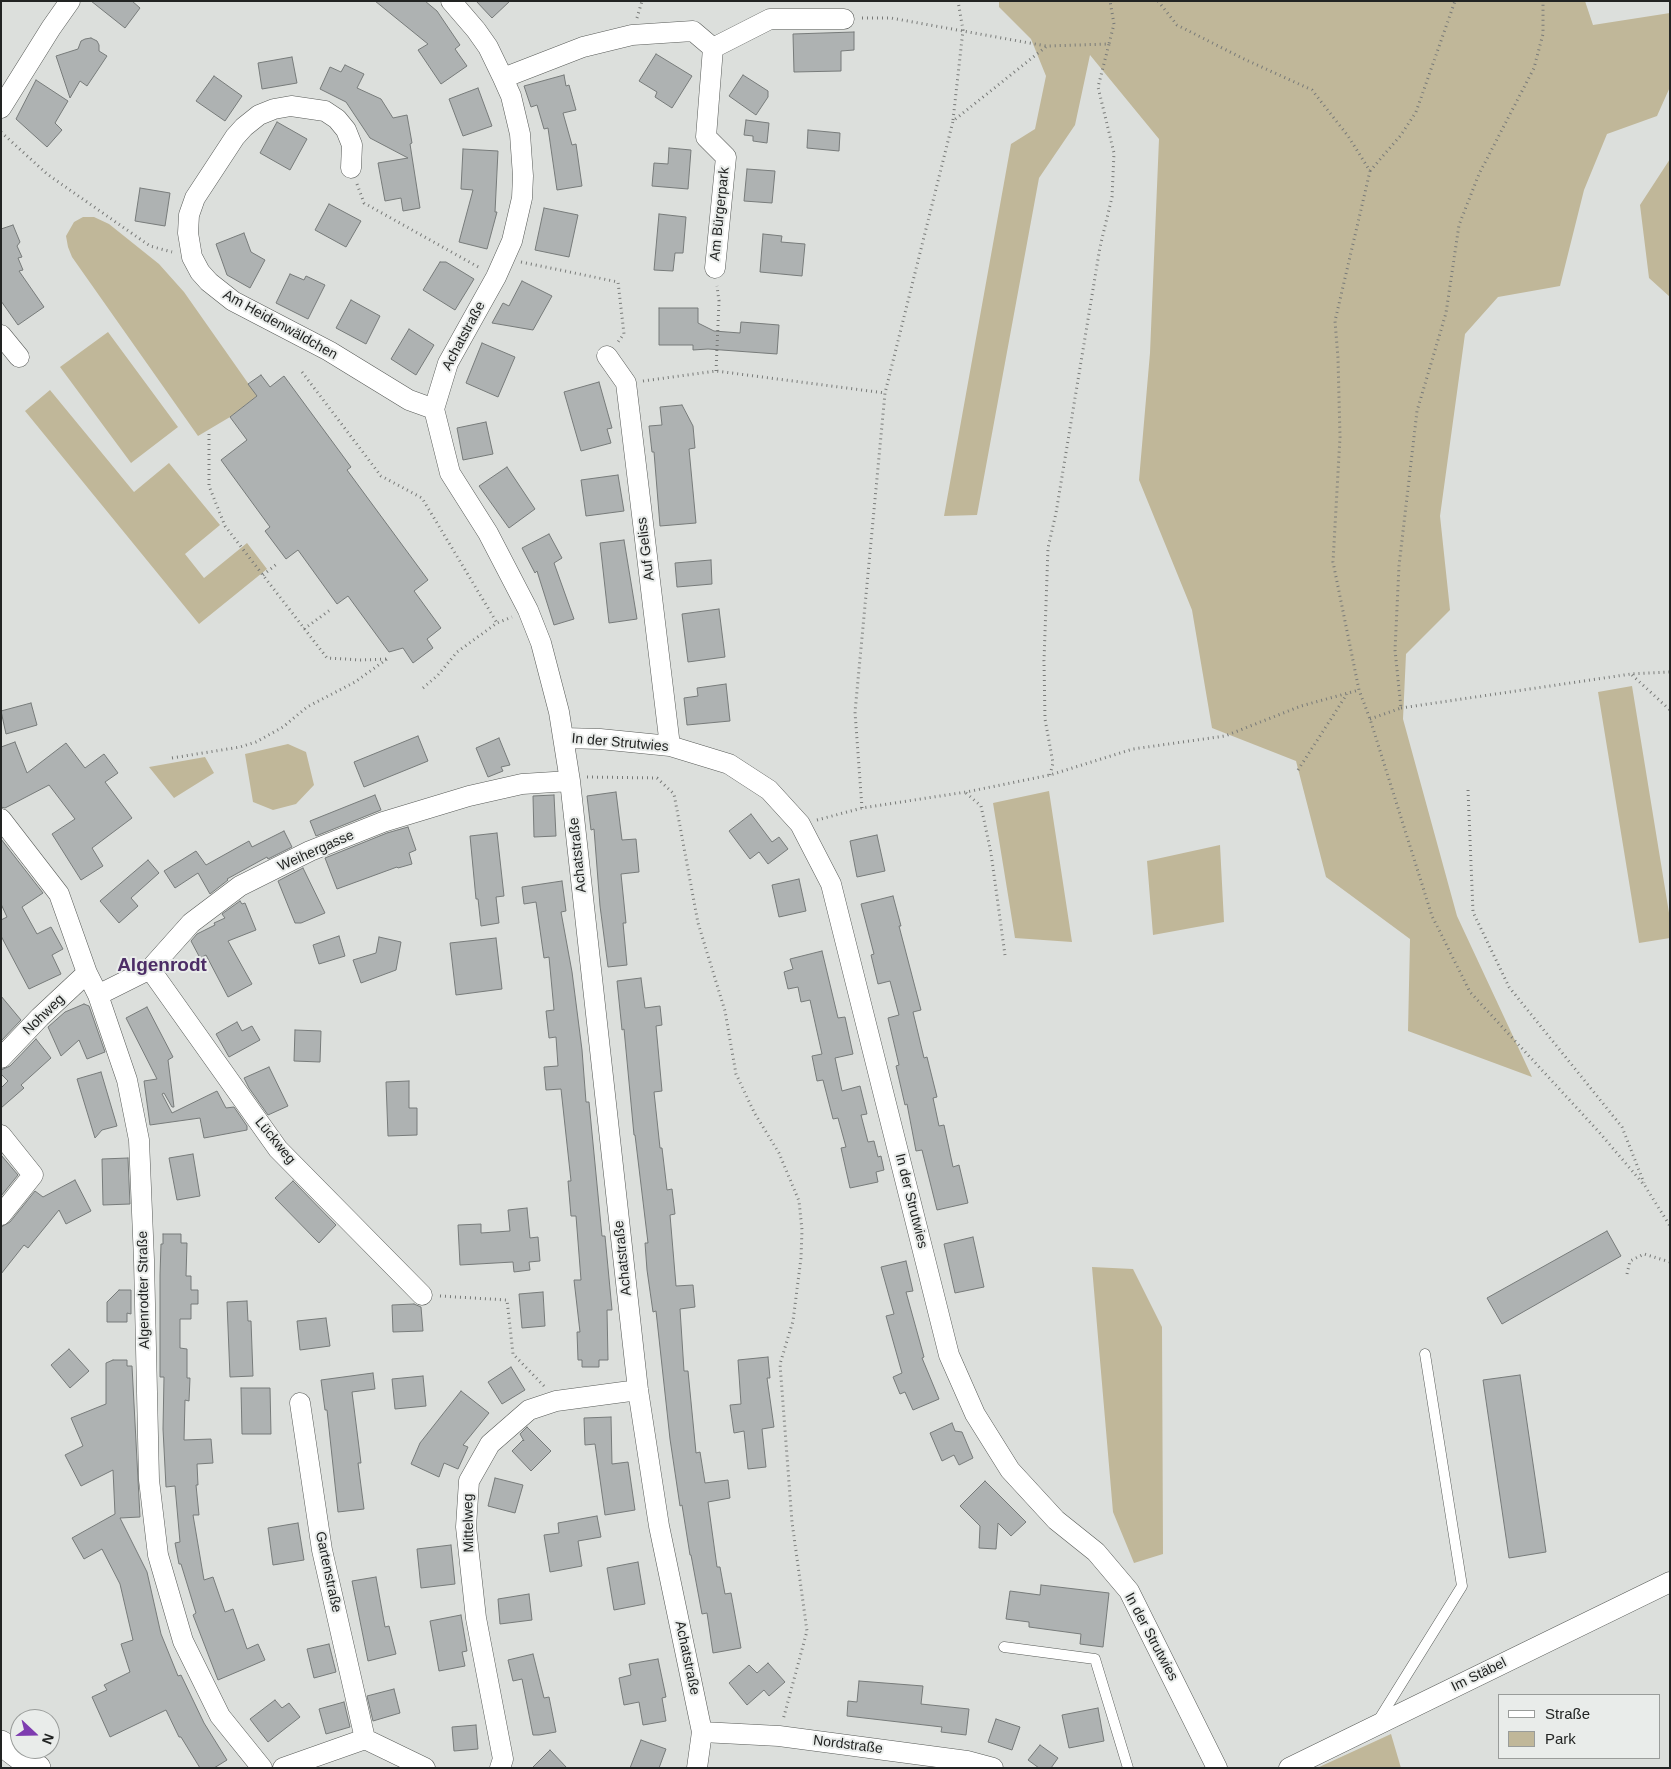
<!DOCTYPE html>
<meta charset="utf-8">
<style>
body{margin:0}
#map{position:relative;width:1671px;height:1769px;overflow:hidden;background:#dcdfdc;font-family:Helvetica,sans-serif}
canvas{display:block}
.frame{position:absolute;inset:0;border:2px solid #222423;pointer-events:none}
.legend{position:absolute;left:1498px;top:1694px;width:162px;height:65px;box-sizing:border-box;background:#e9ecea;border:1px solid #999c9a;margin:0;padding:6px 9px;list-style:none;font-size:15px;color:#222423}
.legend li{display:flex;align-items:center;gap:10px;height:25px}
.legend b{width:25px;border:1px solid #999c9a}
.north{position:absolute;left:10px;top:1709px;width:50px;height:50px;box-sizing:border-box;background:#e9ecea;border:1px solid #999c9a;border-radius:50%;rotate:111deg;font-size:14px;font-weight:700;line-height:20px;text-align:center;color:#222423}
.north::after{content:'';display:block;margin:auto;width:18px;height:22px;background:#7e3cb0;clip-path:polygon(50% 0,100% 100%,50% 72%,0 100%)}
</style>
<div id="map">
<canvas width="1671" height="1769"></canvas>
<div class="frame"></div>
<ul class="legend">
<li><b style="height:6px;background:#fff"></b>Straße</li>
<li><b style="height:14px;background:#c0b799"></b>Park</li>
</ul>
<div class="north">N</div>
</div>
<script>
const context = document.querySelector('canvas').getContext('2d');
context.lineJoin = 'round';
function paint(path, color) {
  context.fillStyle = color;
  context.fill(path, 'evenodd');
}
function toPath(rows) {
  const path = new Path2D();
  for (const r of rows) {
    path.moveTo(r[0], r[1]);
    for (let i = 2; i < r.length; i += 2) path.lineTo(r[i], r[i + 1]);
  }
  return path;
}
function stroke(path, color, width, dash) {
  context.strokeStyle = color;
  context.lineWidth = width;
  context.lineCap = dash ? 'butt' : 'round';
  context.setLineDash(dash || []);
  context.stroke(path);
}
function write(font, color, halo, rows, align = 'center') {
  context.font = font + ' Helvetica,sans-serif';
  context.lineWidth = 4;
  context.setLineDash([]);
  context.textBaseline = 'middle';
  context.strokeStyle = halo;
  context.fillStyle = color;
  for (const [text, x, y, turn = 0] of rows) {
    context.save();
    context.translate(x, y);
    context.rotate((+turn || 0) * Math.PI / 180);
    context.textAlign = isNaN(turn) ? turn : align;
    if (halo) context.strokeText(text, 0, 0);
    context.fillText(text, 0, 0);
    context.restore();
  }
}
paint(toPath([
 [999,1,1585,1,1593,25,1670,13,1670,87,1657,116,1607,134,1584,190,1560,286,1498,297,1465,334,1440,516,1450,610,1406,654,1403,719,1457,916,1532,1077,1408,1031,1410,939,1326,877,1296,761,1212,728,1192,610,1139,480,1150,353,1159,139,1090,55,1075,125,1039,178,977,515,944,516,1011,144,1035,129,1046,76,1031,39,999,7],
 [1670,159,1670,297,1649,278,1640,205],
 [83,217,94,217,109,224,159,264,184,292,257,396,230,417,198,436,72,257,68,247,66,236,74,222],
 [108,332,178,427,131,463,60,367],
 [50,390,134,492,169,463,220,525,185,554,204,578,247,543,267,569,199,624,25,411],
 [1632,686,1670,919,1670,938,1639,943,1598,692],
 [288,744,306,752,314,785,296,804,273,810,253,802,245,754],
 [205,757,214,773,174,798,149,767],
 [1049,791,1072,942,1015,938,993,803],
 [1220,845,1224,922,1153,935,1147,861],
 [1092,1267,1133,1269,1162,1327,1163,1554,1134,1563,1113,1512],
 [1391,1734,1401,1768,1317,1768]
]), '#c0b799');
const building = toPath([
 [91,1,132,1,140,8,125,28,91,1],
 [375,1,425,1,437,11,460,45,455,49,467,66,441,84,418,50,428,44,375,1],
 [476,1,510,1,492,18,476,1],
 [854,32,854,50,841,51,841,71,794,72,793,34,854,32],
 [91,38,97,41,99,45,99,51,107,56,87,86,80,81,70,98,56,56,78,49,81,41,85,39,91,38],
 [656,54,692,76,672,108,655,97,657,92,639,81,656,54],
 [292,57,297,83,262,89,258,63,292,57],
 [345,65,364,74,357,88,381,99,393,118,407,115,412,143,410,144,420,208,403,211,401,198,385,201,378,163,408,158,370,138,346,102,320,89,330,67,341,72,345,65],
 [564,75,566,86,569,85,576,110,563,113,572,145,576,144,582,186,557,190,548,128,544,129,537,105,531,107,524,86,564,75],
 [743,75,768,91,768,97,756,115,729,96,743,75],
 [214,76,242,96,225,121,196,101,214,76],
 [36,80,68,101,55,123,62,130,47,147,16,119,36,80],
 [478,88,492,126,463,136,449,99,478,88],
 [746,120,769,123,767,143,753,141,753,136,744,135,746,120],
 [277,122,307,139,290,170,260,153,277,122],
 [808,130,840,133,839,151,807,148,808,130],
 [669,148,691,150,688,189,652,186,654,163,668,164,669,148],
 [463,149,498,151,495,212,497,212,487,249,459,242,473,190,461,189,463,149],
 [747,169,775,171,772,203,744,201,747,169],
 [140,188,170,193,165,226,135,221,140,188],
 [329,204,361,221,346,247,315,230,329,204],
 [544,208,578,215,569,257,535,250,544,208],
 [659,214,686,217,683,253,675,253,673,271,654,270,659,214],
 [13,225,20,242,17,246,22,257,18,258,23,270,19,271,44,307,18,325,1,301,1,229,13,225],
 [244,233,251,252,265,260,250,288,227,275,216,244,244,233],
 [763,234,782,236,781,242,805,244,802,276,760,272,763,234],
 [440,262,446,262,474,279,455,310,423,290,440,262],
 [290,274,304,280,306,276,325,285,308,319,276,303,290,274],
 [522,281,552,296,533,330,492,323,503,303,509,306,522,281],
 [351,300,380,316,366,344,336,328,351,300],
 [659,308,698,308,698,323,714,331,740,333,741,322,779,325,777,354,708,349,693,350,693,345,659,345,659,308],
 [409,329,434,345,416,375,391,359,409,329],
 [482,343,515,357,498,397,466,383,482,343],
 [261,375,270,387,284,376,351,467,347,470,428,580,414,591,441,628,427,639,433,648,413,663,403,648,389,652,348,596,337,604,298,550,286,559,265,531,270,527,221,460,247,440,230,417,257,396,248,384,261,375],
 [599,382,612,428,607,429,611,443,581,451,564,392,599,382],
 [682,405,693,426,695,448,689,449,696,523,660,526,654,452,652,452,649,426,662,425,660,407,682,405],
 [486,422,493,454,463,460,457,428,486,422],
 [507,467,535,509,509,528,479,486,507,467],
 [618,475,624,511,586,516,581,480,618,475],
 [549,534,562,558,554,563,574,619,554,625,537,571,535,573,522,548,549,534],
 [624,540,637,619,609,623,600,543,624,540],
 [711,560,712,584,677,587,675,563,711,560],
 [719,609,725,657,688,662,682,614,719,609],
 [726,684,730,721,687,725,684,698,698,696,697,688,726,684],
 [31,703,37,725,6,734,1,711,31,703],
 [418,736,428,761,364,787,354,762,418,736],
 [499,738,510,765,501,767,503,771,488,777,476,748,499,738],
 [15,742,27,773,66,743,85,768,104,754,118,773,105,782,132,818,92,848,103,866,81,880,52,834,75,819,49,785,5,808,1,807,1,747,15,742],
 [616,792,622,840,636,839,639,872,621,874,626,923,623,923,627,965,608,967,600,906,594,829,591,830,587,796,616,792],
 [375,795,381,810,316,836,310,821,375,795],
 [554,795,556,836,534,837,533,796,554,795],
 [751,814,772,842,779,837,788,849,768,864,759,852,750,859,729,831,751,814],
 [408,827,416,850,409,853,412,864,398,868,397,867,337,889,325,858,387,833,408,827],
 [284,831,292,847,268,859,267,857,227,879,228,880,210,894,198,873,175,888,164,871,196,851,206,865,249,841,252,847,284,831],
 [497,833,504,896,496,897,499,923,481,926,478,899,476,899,470,836,497,833],
 [877,835,885,871,857,877,850,841,877,835],
 [1,839,43,893,22,907,37,934,51,927,63,949,52,955,61,974,29,989,1,936,1,920,7,917,1,904,1,839],
 [148,860,159,873,131,898,138,906,119,923,100,901,148,860],
 [303,868,325,913,301,923,295,923,278,881,303,868],
 [799,879,806,911,779,917,772,885,799,879],
 [562,881,566,911,561,912,572,972,582,1050,586,1102,589,1102,602,1236,605,1236,612,1310,607,1310,608,1360,599,1360,599,1367,582,1367,582,1360,578,1360,577,1332,580,1332,574,1280,581,1280,576,1216,571,1216,568,1181,571,1181,561,1089,546,1090,544,1067,558,1066,556,1037,549,1038,546,1011,554,1010,549,957,544,958,536,902,524,904,522,887,562,881],
 [893,896,901,926,899,926,921,1010,913,1012,924,1058,927,1057,937,1097,933,1098,939,1126,944,1125,953,1167,959,1165,968,1203,937,1210,922,1150,916,1151,907,1104,905,1105,896,1066,899,1065,888,1018,899,1015,890,981,878,984,871,955,874,954,861,904,893,896],
 [240,901,242,904,245,903,256,930,228,941,252,984,228,997,206,955,200,958,191,941,197,934,215,925,214,923,225,918,222,914,240,901],
 [339,936,345,956,319,964,313,945,339,936],
 [379,937,401,942,396,970,361,983,353,960,376,953,379,937],
 [496,938,502,989,456,995,450,943,496,938],
 [822,951,838,1018,845,1017,853,1054,835,1058,842,1091,860,1086,867,1114,861,1115,868,1142,874,1141,878,1157,881,1156,884,1170,876,1172,878,1182,850,1188,841,1148,846,1147,838,1118,833,1119,823,1080,817,1081,812,1056,822,1054,810,1000,801,1002,798,987,788,989,784,972,793,969,790,959,822,951],
 [641,978,645,1008,660,1006,662,1025,656,1026,662,1091,654,1092,660,1148,662,1148,667,1190,672,1189,675,1214,670,1215,676,1286,693,1285,695,1307,680,1309,684,1371,688,1371,696,1453,700,1452,705,1483,728,1480,730,1498,708,1502,717,1567,720,1567,725,1594,731,1593,741,1648,713,1653,707,1613,702,1614,691,1555,690,1555,682,1505,680,1506,670,1439,656,1311,653,1312,647,1270,645,1243,648,1243,635,1135,634,1135,624,1029,622,1030,617,981,641,978],
 [1,996,21,1020,1,1041,1,996],
 [84,1004,89,1006,105,1052,87,1059,79,1040,61,1056,48,1027,65,1012,84,1004],
 [147,1007,173,1057,168,1060,174,1107,172,1107,164,1093,162,1094,172,1113,217,1091,226,1108,234,1107,247,1126,247,1130,204,1138,200,1118,150,1125,144,1081,157,1079,126,1018,147,1007],
 [237,1022,242,1031,252,1026,260,1040,229,1057,216,1034,237,1022],
 [295,1030,321,1031,320,1062,294,1061,295,1030],
 [36,1039,51,1058,21,1085,24,1088,1,1108,1,1088,8,1081,1,1074,1,1070,10,1066,36,1039],
 [269,1067,288,1106,268,1115,249,1088,244,1078,269,1067],
 [101,1072,117,1126,102,1130,95,1138,77,1079,101,1072],
 [409,1081,409,1108,417,1108,417,1135,388,1136,386,1082,409,1081],
 [193,1154,200,1196,177,1200,169,1158,193,1154],
 [1,1155,18,1175,1,1196,1,1155],
 [128,1158,130,1204,103,1205,102,1159,128,1158],
 [75,1180,91,1211,66,1224,59,1210,28,1248,24,1245,1,1274,1,1227,10,1222,35,1191,43,1197,75,1180],
 [293,1181,336,1225,319,1243,275,1198,293,1181],
 [527,1208,530,1238,538,1237,540,1261,529,1262,530,1270,514,1272,513,1262,460,1265,458,1225,481,1224,481,1233,510,1231,508,1210,527,1208],
 [1607,1231,1621,1256,1502,1324,1487,1298,1607,1231],
 [163,1234,181,1234,181,1243,187,1243,186,1276,191,1276,191,1290,198,1290,198,1304,191,1304,191,1319,180,1319,180,1348,187,1349,187,1378,190,1378,189,1401,185,1400,184,1440,211,1439,213,1463,197,1464,198,1485,196,1485,199,1515,193,1515,204,1580,213,1577,225,1612,233,1609,247,1649,258,1644,265,1660,218,1680,193,1615,196,1613,181,1564,179,1564,175,1543,180,1542,175,1486,166,1487,163,1429,164,1377,160,1377,160,1275,161,1244,163,1244,163,1234],
 [973,1237,984,1287,955,1293,944,1244,973,1237],
 [906,1261,913,1291,906,1292,924,1357,922,1358,939,1399,913,1410,905,1392,900,1394,893,1377,902,1373,886,1316,894,1314,881,1267,906,1261],
 [119,1290,131,1290,131,1314,127,1313,127,1322,107,1322,107,1302,119,1290],
 [543,1292,545,1326,522,1328,519,1294,543,1292],
 [247,1301,248,1321,251,1321,253,1376,230,1377,227,1302,247,1301],
 [414,1304,421,1307,423,1331,393,1332,392,1305,414,1304],
 [326,1318,330,1346,300,1350,297,1321,326,1318],
 [69,1349,89,1371,70,1388,51,1365,69,1349],
 [768,1357,770,1378,767,1378,774,1427,762,1429,766,1467,748,1469,744,1431,734,1433,730,1405,741,1404,738,1360,768,1357],
 [113,1360,127,1360,127,1366,132,1366,140,1517,120,1518,147,1572,161,1634,178,1676,181,1675,204,1723,227,1760,214,1768,200,1768,181,1737,179,1737,166,1710,110,1737,92,1697,107,1690,104,1685,130,1672,121,1644,133,1640,120,1584,102,1549,84,1559,72,1538,115,1514,113,1470,81,1486,65,1455,83,1446,71,1418,106,1404,106,1363,113,1360],
 [511,1367,525,1390,502,1404,488,1382,511,1367],
 [373,1373,375,1389,352,1392,361,1463,358,1463,364,1509,338,1512,327,1410,325,1410,321,1380,373,1373],
 [1520,1375,1546,1552,1509,1558,1483,1380,1520,1375],
 [423,1376,426,1406,395,1409,392,1379,423,1376],
 [241,1388,270,1388,271,1434,242,1434,241,1388],
 [461,1391,489,1413,463,1445,468,1447,458,1469,444,1463,439,1477,411,1464,420,1443,461,1391],
 [611,1417,612,1464,628,1462,635,1510,605,1515,595,1444,585,1445,584,1418,611,1417],
 [952,1423,955,1431,962,1432,973,1458,959,1465,954,1455,942,1461,930,1433,952,1423],
 [527,1427,551,1451,531,1471,512,1451,523,1440,524,1441,520,1434,527,1427],
 [495,1478,523,1485,515,1513,488,1506,495,1478],
 [985,1481,1026,1522,1011,1536,998,1523,996,1549,979,1548,980,1526,960,1506,985,1481],
 [597,1516,601,1537,578,1541,582,1566,550,1572,544,1535,559,1533,558,1523,597,1516],
 [298,1523,304,1560,273,1565,268,1528,298,1523],
 [451,1545,455,1584,421,1588,417,1549,451,1545],
 [638,1562,645,1604,614,1610,607,1568,638,1562],
 [376,1577,385,1627,389,1626,396,1654,368,1661,352,1581,376,1577],
 [1041,1585,1109,1593,1103,1647,1080,1644,1081,1634,1029,1627,1029,1622,1006,1619,1010,1591,1040,1595,1041,1585],
 [529,1594,532,1620,500,1624,498,1599,529,1594],
 [461,1615,467,1651,462,1652,465,1666,439,1671,430,1621,461,1615],
 [329,1644,336,1672,314,1678,307,1649,329,1644],
 [533,1654,544,1698,549,1697,556,1732,539,1735,533,1735,522,1679,513,1681,508,1660,533,1654],
 [658,1659,666,1697,662,1698,666,1721,643,1725,639,1702,624,1705,619,1678,631,1675,629,1664,658,1659],
 [768,1663,785,1682,769,1696,764,1690,747,1705,729,1683,749,1665,757,1673,768,1663],
 [859,1681,923,1686,921,1704,969,1709,966,1735,941,1732,942,1727,847,1716,848,1701,857,1702,859,1681],
 [394,1689,400,1713,373,1721,367,1696,394,1689],
 [275,1700,282,1708,289,1703,300,1717,268,1742,250,1719,275,1700],
 [344,1702,350,1727,326,1734,319,1709,344,1702],
 [1098,1708,1104,1741,1069,1748,1062,1715,1098,1708],
 [996,1719,1020,1727,1012,1750,988,1742,996,1719],
 [476,1725,478,1749,454,1751,452,1727,476,1725],
 [641,1740,666,1749,659,1768,630,1768,641,1740],
 [1040,1745,1058,1758,1051,1768,1039,1768,1028,1760,1040,1745],
 [550,1750,567,1768,532,1768,550,1750]
]);
paint(building, '#aeb2b2');
stroke(building, '#777b7a', 1);
const service = toPath([
 [1004,1647,1095,1659,1128,1768],
 [1378,1721,1462,1586,1425,1354]
]);
const minor = toPath([
 [451,1,476,30,488,47,503,78,511,96,520,134,523,176,522,198,512,241,496,277,448,363,434,409,450,473,488,533,528,610,541,643,559,712,570,781,638,1390,659,1526,702,1732,697,1768],
 [713,48,770,19,844,19],
 [503,78,583,47,632,35,693,31,713,48,706,137,726,157,715,268],
 [1,108,51,28,70,1],
 [351,168,352,145,346,130,337,119,325,111,291,106,274,109,259,115,244,127,235,137,195,198,189,215,188,233,192,257,200,272,209,282,233,301,329,351,409,400,434,409],
 [1,335,19,357],
 [607,356,626,383,670,746],
 [564,738,600,739,670,746,729,764,769,790,800,824,831,884,949,1355,975,1414,1010,1470,1056,1520,1096,1552,1129,1591,1217,1768],
 [1,819,59,894,87,973,98,995,127,1080,139,1140,144,1260,149,1480,158,1555,183,1641,220,1716,262,1768],
 [150,969,278,1149,422,1295],
 [98,995,150,969,191,923,240,886,310,851,383,822,469,796,522,784,570,781],
 [1,1058,40,1017,87,973],
 [1,1135,33,1175,1,1215],
 [300,1403,322,1550,365,1739],
 [702,1732,779,1736,967,1761,993,1768],
 [283,1768,365,1739,425,1768],
 [500,1768,503,1759,476,1618,466,1527,469,1481,490,1444,529,1410,556,1401,638,1390],
 [1289,1768,1670,1582]
]);
const tertiary = toPath([
 [1,1743,26,1762,38,1768]
]);
stroke(service, '#575a57', 11);
stroke(minor, '#575a57', 21);
stroke(tertiary, '#575a57', 26);
stroke(toPath([
 [1158,1,1177,25,1244,59,1312,90,1348,136,1370,171,1335,321,1338,358,1340,437,1333,562,1359,690,1370,719,1432,916,1470,992,1599,1132,1645,1186,1670,1226],
 [637,18,642,1],
 [862,18,891,18,1046,46],
 [953,120,963,30,958,1],
 [1,132,47,174,150,246,172,252],
 [1370,171,1401,135,1416,112,1455,1],
 [357,184,364,203,480,268],
 [521,262,618,282,624,334,618,342],
 [716,371,719,301,717,286],
 [302,372,381,476,422,498,497,623],
 [643,381,716,371,885,393],
 [209,434,209,486,225,526,327,658,361,660,388,659],
 [263,575,278,563],
 [304,629,330,610],
 [1632,675,1670,710],
 [423,688,438,675,457,652,497,623,512,617],
 [1401,708,1631,674,1670,672],
 [1370,719,1401,708,1395,650,1399,566,1417,411,1446,313,1459,225,1479,174,1534,68,1543,34,1543,1],
 [172,758,240,747,256,742,283,727,307,707,355,682,387,659],
 [1298,770,1347,694],
 [1050,775,1053,763,1045,719,1044,661,1048,548,1056,513,1100,247,1112,197,1114,153,1098,87,1109,44],
 [587,777,657,778,674,794,698,923,725,1011,736,1074,755,1114,779,1153,799,1201,802,1230,801,1258,793,1321,780,1364,792,1522,807,1631,783,1720],
 [1468,790,1473,912,1509,987,1622,1127,1644,1183],
 [966,793,981,806,991,853,1005,955],
 [862,808,855,712,885,393,953,121,1047,46,1109,44,1114,24,1110,1],
 [817,820,862,808,966,792,1050,775,1133,749,1225,736,1301,706,1359,690],
 [1627,1274,1630,1261,1644,1254,1670,1262],
 [440,1296,507,1300,513,1354,544,1386]
]), '#787a78', 3, [1, 4]);
stroke(service, '#fff', 10);
stroke(minor, '#fff', 20);
stroke(tertiary, '#fff', 25);
write('14px', '#222423', '#e9ecea', [
 ["Am Bürgerpark",720,214,-84],
 ["Am Heidenwäldchen",280,325,29],
 ["Achatstraße",464,336,-62],
 ["Auf Geliss",646,549,-97],
 ["In der Strutwies",620,743,5],
 ["Weihergasse",316,851,-24],
 ["Achatstraße",578,855,-96],
 ["Nohweg",44,1015,-44],
 ["Lückweg",275,1141,51],
 ["In der Strutwies",911,1201,76],
 ["Achatstraße",623,1258,-96],
 ["Algenrodter Straße",144,1290,-91],
 ["Mittelweg",469,1523,-91],
 ["Gartenstraße",328,1572,78],
 ["In der Strutwies",1151,1637,62],
 ["Achatstraße",687,1658,78],
 ["Im Stäbel",1479,1675,-26],
 ["Nordstraße",848,1745,7]
]);
write('bold 19px', '#4c2d66', '#e9ecea', [
 ["Algenrodt",162,966]
]);
</script>
